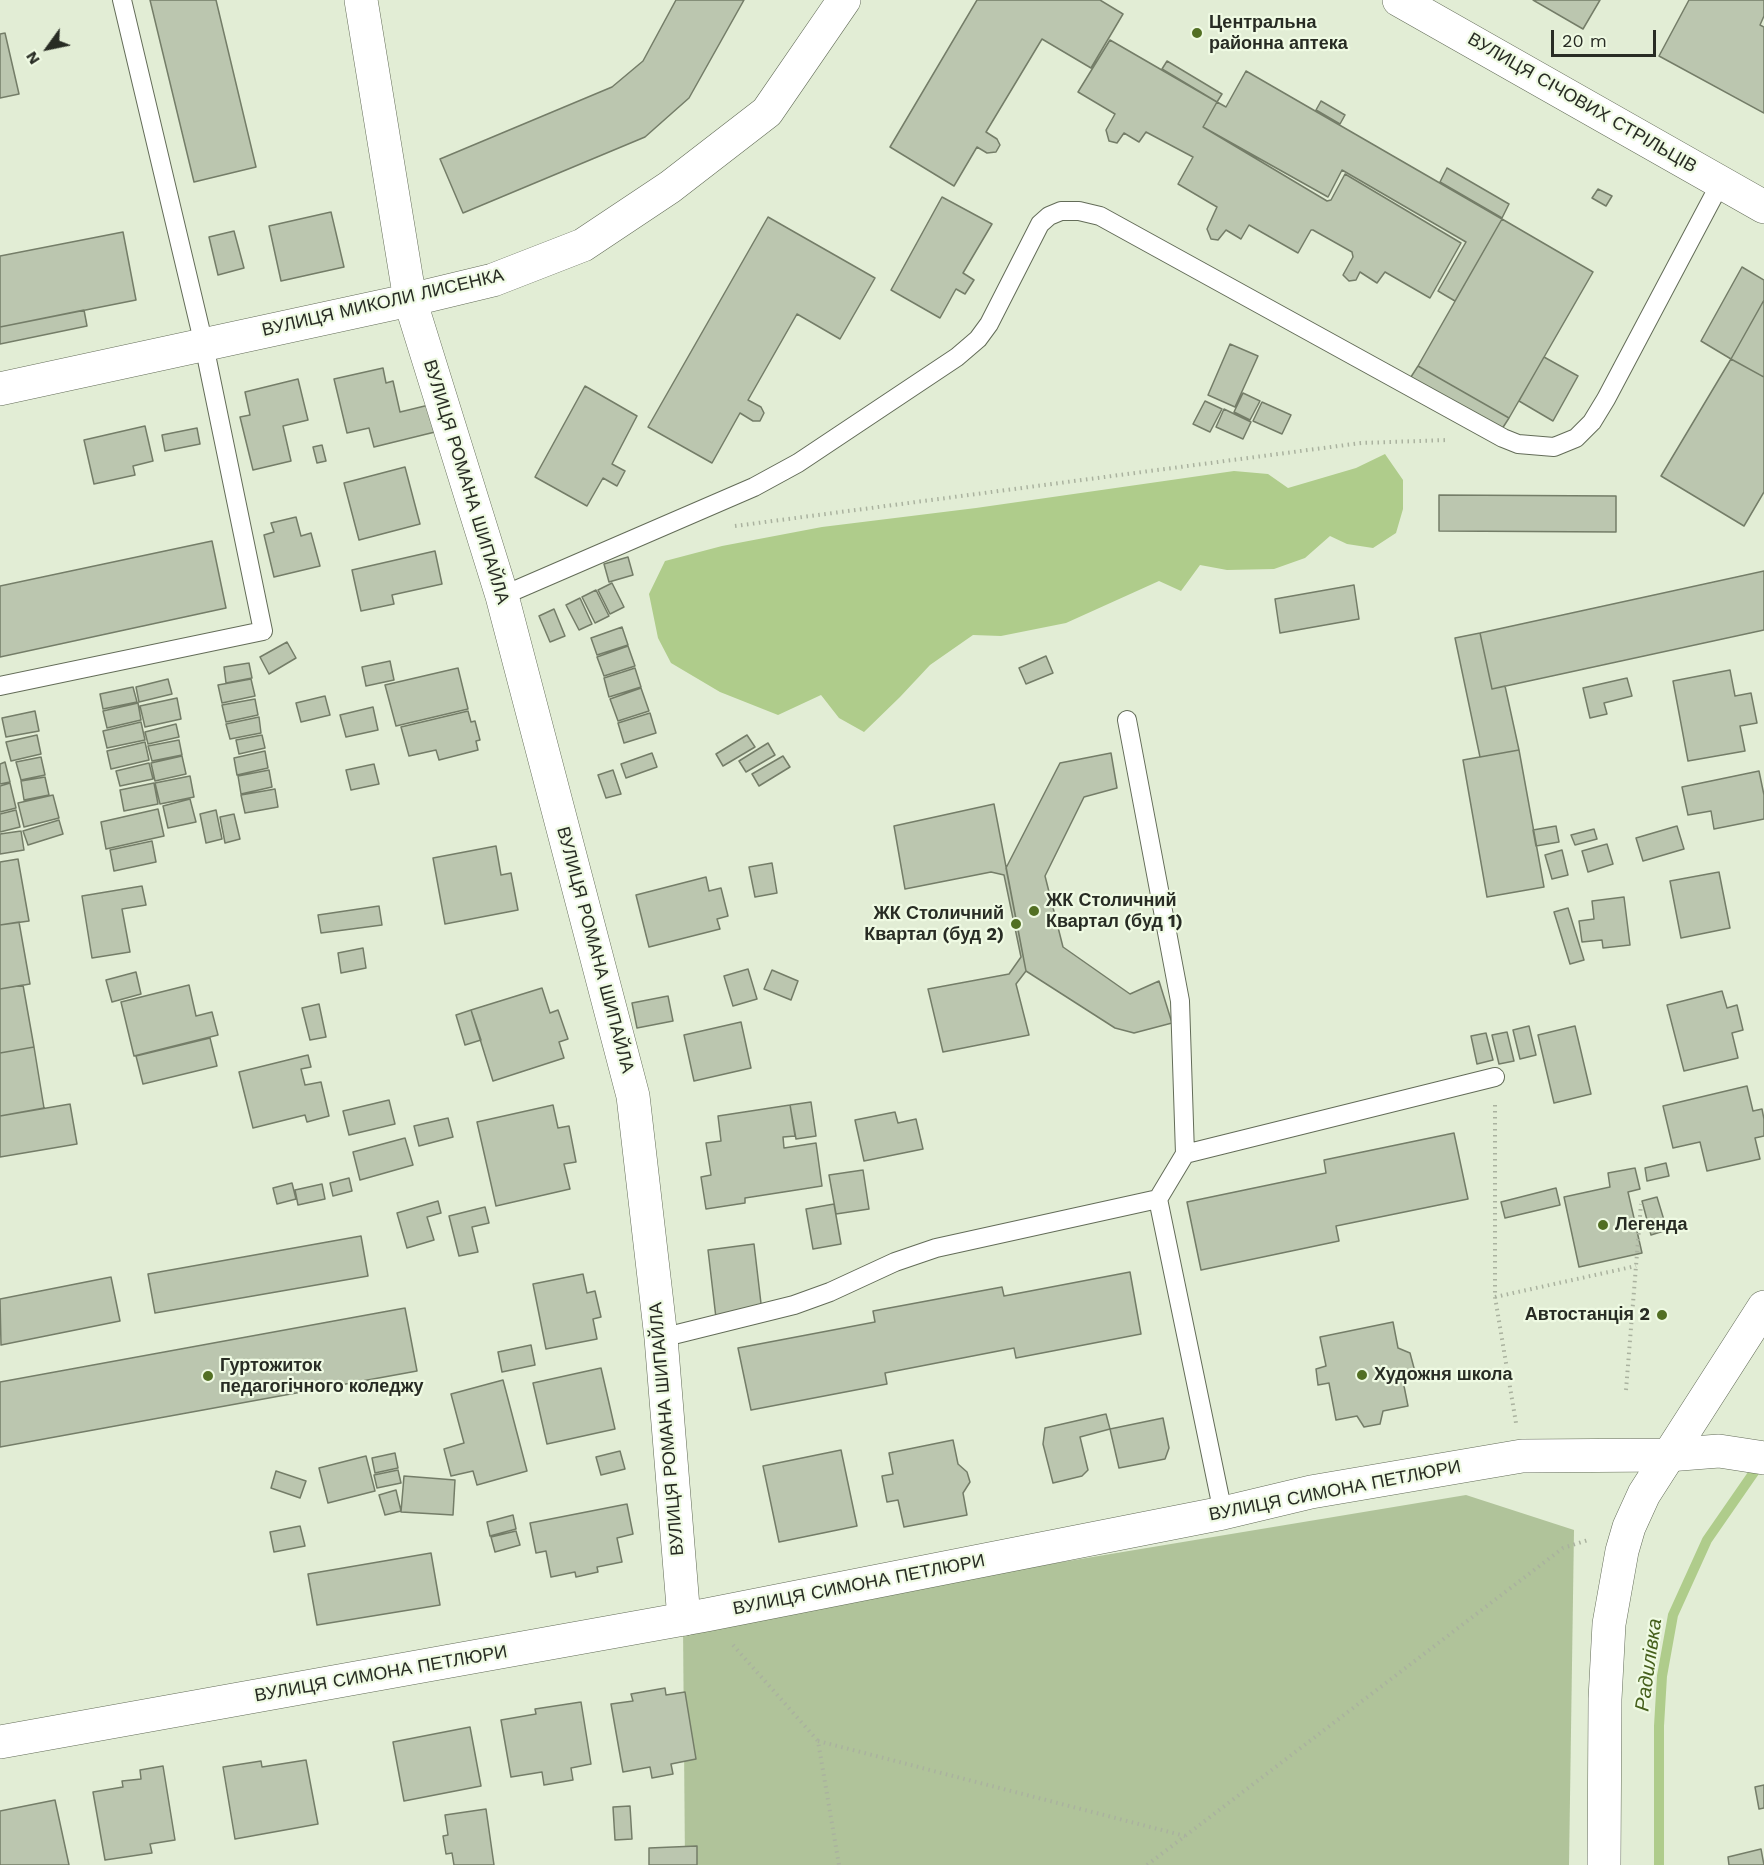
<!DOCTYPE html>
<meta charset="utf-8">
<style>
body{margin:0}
#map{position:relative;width:1764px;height:1865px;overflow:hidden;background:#e2edd5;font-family:"Work Sans",sans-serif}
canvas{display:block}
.north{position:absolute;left:18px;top:18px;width:60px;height:60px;-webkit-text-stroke:4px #effae3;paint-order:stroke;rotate:237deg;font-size:16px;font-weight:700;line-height:24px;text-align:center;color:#282c24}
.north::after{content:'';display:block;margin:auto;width:21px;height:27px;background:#282c24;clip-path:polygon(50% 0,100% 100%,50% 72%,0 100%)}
.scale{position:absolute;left:1551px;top:30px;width:105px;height:27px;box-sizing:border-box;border:3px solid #282c24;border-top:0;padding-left:8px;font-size:18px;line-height:21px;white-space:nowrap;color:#282c24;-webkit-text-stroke:4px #effae3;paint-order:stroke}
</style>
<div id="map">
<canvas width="1764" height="1865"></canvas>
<div class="north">N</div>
<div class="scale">20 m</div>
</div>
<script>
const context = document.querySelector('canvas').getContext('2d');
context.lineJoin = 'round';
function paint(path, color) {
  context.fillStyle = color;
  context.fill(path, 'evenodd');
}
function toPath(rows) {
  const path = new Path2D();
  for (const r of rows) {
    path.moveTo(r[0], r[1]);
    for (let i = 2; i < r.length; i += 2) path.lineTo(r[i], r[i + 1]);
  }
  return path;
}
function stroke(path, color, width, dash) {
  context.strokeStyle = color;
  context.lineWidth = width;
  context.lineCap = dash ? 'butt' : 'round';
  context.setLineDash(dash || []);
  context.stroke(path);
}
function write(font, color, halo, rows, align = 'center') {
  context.font = font + ' "Work Sans",sans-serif';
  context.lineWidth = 4.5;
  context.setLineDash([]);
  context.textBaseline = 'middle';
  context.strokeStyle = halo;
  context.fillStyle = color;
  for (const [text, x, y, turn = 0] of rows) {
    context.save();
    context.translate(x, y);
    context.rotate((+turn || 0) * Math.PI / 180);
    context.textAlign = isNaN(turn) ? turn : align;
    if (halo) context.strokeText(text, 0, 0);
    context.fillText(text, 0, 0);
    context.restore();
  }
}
paint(toPath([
 [1466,1495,1574,1530,1569,1865,685,1865,683,1625]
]), '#b0c39a');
paint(toPath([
 [1385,454,1403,480,1403,509,1396,533,1373,548,1347,544,1330,536,1305,558,1274,569,1227,570,1200,565,1181,591,1159,581,1066,623,1001,636,973,635,930,665,900,697,864,732,839,718,821,695,778,715,720,692,671,663,658,638,649,594,665,561,722,546,822,527,976,508,1234,471,1268,474,1288,488,1356,468]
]), '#afcc8b');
stroke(toPath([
 [1659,1865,1659,1726,1662,1676,1673,1615,1707,1540,1761,1462]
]), '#afcc8b', 10);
const building = toPath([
 [150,0,216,0,256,167,194,182,150,0],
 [676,0,744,0,689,98,645,137,463,213,440,159,612,87,643,61,676,0],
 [977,0,1100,0,1123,14,1091,68,1042,39,986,132,997,139,1000,145,996,152,987,153,977,147,954,186,890,147,977,0],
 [1533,0,1600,0,1583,29,1533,0],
 [1689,0,1764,0,1764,16,1760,25,1764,27,1764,113,1659,56,1689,0],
 [5,33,19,94,0,98,0,34,5,33],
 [1110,40,1217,102,1203,127,1327,201,1331,200,1345,174,1461,243,1430,298,1385,272,1377,283,1360,272,1356,280,1349,281,1343,275,1353,257,1352,252,1313,230,1311,230,1298,253,1249,225,1241,239,1226,230,1218,240,1211,239,1207,229,1217,207,1178,184,1193,157,1146,132,1139,142,1124,133,1117,143,1109,141,1106,130,1115,114,1078,92,1110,40],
 [1167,61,1222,94,1217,102,1162,69,1167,61],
 [1246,71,1502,219,1455,301,1438,291,1466,242,1342,170,1328,197,1203,127,1217,102,1226,107,1246,71],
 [1321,101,1345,115,1340,124,1316,110,1321,101],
 [1447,168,1509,204,1502,218,1440,182,1447,168],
 [1598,189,1612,196,1606,206,1592,198,1598,189],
 [942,197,992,224,963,273,974,280,965,294,956,289,940,318,891,290,942,197],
 [331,212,344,267,281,281,269,226,331,212],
 [768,217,875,278,840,339,797,314,748,400,761,407,764,413,760,421,753,421,740,413,712,463,648,427,768,217],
 [1502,219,1593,272,1509,418,1418,366,1502,219],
 [234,231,244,268,218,275,209,237,234,231],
 [123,232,136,300,0,327,0,256,123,232],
 [1742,267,1764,280,1764,300,1731,359,1701,341,1742,267],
 [1764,300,1764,377,1731,359,1764,300],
 [84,310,87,326,0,344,0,327,84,310],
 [1230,344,1258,356,1235,407,1208,395,1230,344],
 [1544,357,1578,376,1553,421,1519,401,1544,357],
 [1731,359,1764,377,1764,492,1744,526,1661,476,1731,359],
 [1418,366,1509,418,1500,432,1409,380,1418,366],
 [383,368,386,383,393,381,400,412,433,404,439,431,374,447,369,428,347,433,334,379,383,368],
 [298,379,308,420,283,426,291,461,253,470,240,417,250,415,245,392,298,379],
 [585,386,637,416,612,464,625,471,617,486,603,478,587,506,535,477,585,386],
 [1243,393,1260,401,1250,420,1234,412,1243,393],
 [1205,401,1222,409,1210,432,1193,424,1205,401],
 [1262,402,1291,415,1282,434,1253,421,1262,402],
 [1224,409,1251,422,1243,439,1216,427,1224,409],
 [145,426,153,461,133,466,135,475,94,484,84,440,145,426],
 [197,428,200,444,165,451,162,435,197,428],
 [322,445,326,461,317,463,313,447,322,445],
 [405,467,420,524,359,540,344,483,405,467],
 [1439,495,1616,496,1616,532,1439,531,1439,495],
 [296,517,301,536,311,533,320,566,274,577,264,535,274,532,271,523,296,517],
 [212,541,226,608,0,657,0,586,212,541],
 [435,551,442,584,392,595,394,604,361,611,352,570,435,551],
 [628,557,633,575,609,582,604,564,628,557],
 [1764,571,1764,630,1492,689,1480,633,1764,571],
 [612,583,624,607,610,614,598,590,612,583],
 [1354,585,1359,619,1280,633,1275,599,1354,585],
 [596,590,609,616,595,623,582,597,596,590],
 [580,598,592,624,579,630,566,605,580,598],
 [554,609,565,636,550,642,539,616,554,609],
 [622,627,628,645,597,655,591,638,622,627],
 [1480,633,1492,689,1505,686,1519,750,1480,757,1455,638,1480,633],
 [287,642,296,658,269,674,260,657,287,642],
 [628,646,635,666,604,676,597,657,628,646],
 [1046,656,1053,673,1026,684,1019,668,1046,656],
 [390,661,394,680,366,686,362,667,390,661],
 [249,663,252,678,226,683,224,667,249,663],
 [458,668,468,709,396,726,385,685,458,668],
 [635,668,641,687,609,697,604,678,635,668],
 [1730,670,1735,696,1751,693,1757,723,1740,726,1745,751,1688,761,1673,681,1730,670],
 [1627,678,1632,696,1604,703,1607,714,1590,718,1583,688,1627,678],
 [168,679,172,694,139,702,136,687,168,679],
 [251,679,255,696,222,703,218,685,251,679],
 [133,687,137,702,103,709,100,694,133,687],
 [641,688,649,711,618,721,610,699,641,688],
 [325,696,330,715,301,722,296,703,325,696],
 [177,698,181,719,145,727,140,706,177,698],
 [255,699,258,715,226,722,222,705,255,699],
 [138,703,141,720,107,728,103,711,138,703],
 [373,707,378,730,346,737,340,715,373,707],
 [35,711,39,731,6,737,2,718,35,711],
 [468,711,471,722,475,721,480,740,476,741,478,750,439,760,436,750,409,756,401,727,468,711],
 [650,713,656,733,624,743,618,723,650,713],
 [259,717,261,733,230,739,226,724,259,717],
 [141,722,145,740,107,748,103,731,141,722],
 [176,724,179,737,148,744,145,732,176,724],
 [37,735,41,754,11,761,6,742,37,735],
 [262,735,265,748,239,754,236,740,262,735],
 [747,735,755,747,723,766,716,754,747,735],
 [179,740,182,755,152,761,148,746,179,740],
 [145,742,149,760,111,769,107,751,145,742],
 [768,743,775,755,746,772,739,761,768,743],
 [1519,750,1544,887,1487,897,1463,760,1519,750],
 [265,751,268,768,237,775,234,758,265,751],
 [652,753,657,767,626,778,621,764,652,753],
 [1111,753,1117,788,1084,797,1045,876,1063,947,1130,994,1159,981,1172,1023,1134,1033,1115,1028,1026,971,1006,868,1060,763,1111,753],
 [182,756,186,774,155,781,151,763,182,756],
 [783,756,790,767,759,786,752,774,783,756],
 [41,757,45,775,21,780,16,762,41,757],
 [5,762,10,782,0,784,0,764,5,762],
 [149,763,153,779,120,786,116,771,149,763],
 [374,764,379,784,351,790,346,770,374,764],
 [269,770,272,787,241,794,238,776,269,770],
 [613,770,621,794,606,798,598,775,613,770],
 [1759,771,1764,795,1764,819,1714,829,1711,811,1688,815,1682,787,1759,771],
 [190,776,194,797,160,804,155,783,190,776],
 [45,777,49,795,24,800,21,781,45,777],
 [10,783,16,808,0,812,0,786,10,783],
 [154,783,158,804,124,811,120,790,154,783],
 [275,789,278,807,245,813,241,795,275,789],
 [53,795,59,818,24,827,18,803,53,795],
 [190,799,196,822,168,828,163,806,190,799],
 [994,804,1026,971,1016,984,1029,1035,943,1052,928,989,1009,974,1021,957,1004,875,991,872,905,889,894,826,994,804],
 [158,809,164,836,106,849,101,822,158,809],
 [16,810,20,827,0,832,0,814,16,810],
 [216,810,222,839,206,843,200,814,216,810],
 [234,814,240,839,225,843,220,817,234,814],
 [59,820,63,834,28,845,23,831,59,820],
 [1556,826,1559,842,1536,846,1533,830,1556,826],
 [1677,826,1684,849,1643,861,1636,838,1677,826],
 [1594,829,1597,839,1575,845,1571,835,1594,829],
 [21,831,24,850,0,854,0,834,21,831],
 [152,841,156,862,114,871,110,850,152,841],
 [1607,844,1613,864,1588,872,1582,851,1607,844],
 [496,846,501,875,511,873,518,910,445,924,433,858,496,846],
 [1562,850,1568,875,1552,879,1545,855,1562,850],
 [18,859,29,921,0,925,0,862,18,859],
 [772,863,777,893,755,897,749,867,772,863],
 [1719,872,1730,928,1681,938,1670,881,1719,872],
 [706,877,709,891,721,888,728,916,717,919,720,929,649,947,636,895,706,877],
 [142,886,146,905,122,909,130,952,92,958,82,896,142,886],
 [1624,897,1630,945,1603,948,1602,940,1582,942,1579,921,1594,919,1592,901,1624,897],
 [379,906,382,925,321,933,318,915,379,906],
 [1568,908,1584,960,1570,964,1554,912,1568,908],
 [19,922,30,984,0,989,0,925,19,922],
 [363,948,366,968,341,973,338,953,363,948],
 [748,969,757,999,733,1006,724,976,748,969],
 [772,970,798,981,791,1000,764,989,772,970],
 [136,972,141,994,112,1002,106,980,136,972],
 [23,985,34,1047,0,1053,0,989,23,985],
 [189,985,196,1016,212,1012,218,1035,134,1056,121,1002,189,985],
 [542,988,550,1013,558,1010,568,1039,559,1042,564,1058,493,1081,471,1010,542,988],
 [1722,991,1727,1008,1737,1005,1743,1030,1732,1033,1738,1058,1684,1071,1667,1005,1722,991],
 [668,996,673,1021,637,1028,632,1003,668,996],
 [319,1004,326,1037,310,1040,302,1008,319,1004],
 [471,1010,481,1040,465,1045,456,1015,471,1010],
 [741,1022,751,1068,694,1081,684,1035,741,1022],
 [1529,1026,1536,1055,1520,1059,1513,1030,1529,1026],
 [1575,1026,1591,1094,1554,1103,1538,1035,1575,1026],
 [1507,1032,1514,1061,1499,1064,1492,1035,1507,1032],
 [1486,1033,1493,1060,1477,1064,1471,1036,1486,1033],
 [210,1038,217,1066,143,1084,136,1056,210,1038],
 [34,1047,44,1108,0,1116,0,1053,34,1047],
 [308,1055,311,1067,301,1069,305,1085,321,1082,329,1116,307,1122,305,1115,253,1128,239,1072,308,1055],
 [1747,1086,1753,1111,1762,1109,1764,1119,1764,1136,1755,1138,1760,1159,1707,1171,1700,1142,1673,1148,1663,1106,1747,1086],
 [389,1100,395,1124,349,1135,343,1111,389,1100],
 [811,1102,816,1136,796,1139,790,1105,811,1102],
 [70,1104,77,1144,0,1157,0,1116,70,1104],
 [553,1105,558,1128,569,1126,576,1162,564,1164,570,1189,496,1206,477,1122,553,1105],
 [790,1105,795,1136,783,1137,784,1148,816,1143,822,1186,745,1198,745,1203,706,1209,701,1177,711,1175,706,1143,721,1141,718,1116,790,1105],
 [895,1112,898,1123,916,1119,923,1149,864,1161,855,1120,895,1112],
 [448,1118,453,1137,419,1146,414,1126,448,1118],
 [1454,1133,1468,1199,1336,1226,1339,1241,1201,1270,1187,1202,1326,1173,1324,1160,1454,1133],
 [405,1138,413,1165,360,1180,353,1152,405,1138],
 [1666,1163,1669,1176,1647,1181,1645,1168,1666,1163],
 [1635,1168,1640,1189,1628,1192,1642,1253,1579,1267,1564,1197,1610,1187,1608,1173,1635,1168],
 [863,1170,869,1209,836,1214,829,1175,863,1170],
 [349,1178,352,1191,333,1196,330,1183,349,1178],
 [292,1183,296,1199,277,1204,273,1188,292,1183],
 [322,1184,325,1199,298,1205,295,1190,322,1184],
 [1556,1188,1560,1205,1505,1218,1501,1202,1556,1188],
 [1657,1197,1667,1230,1651,1235,1642,1201,1657,1197],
 [438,1201,441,1213,427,1217,434,1240,407,1248,397,1213,438,1201],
 [834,1204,841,1244,813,1249,806,1209,834,1204],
 [485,1207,489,1223,472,1227,478,1252,459,1256,449,1216,485,1207],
 [361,1236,368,1276,155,1313,148,1274,361,1236],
 [754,1244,762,1312,716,1318,708,1250,754,1244],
 [1130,1272,1141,1334,1016,1358,1014,1348,885,1373,887,1384,751,1410,738,1348,875,1322,873,1311,1002,1287,1004,1296,1130,1272],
 [583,1274,587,1293,595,1291,601,1317,593,1319,597,1339,546,1349,533,1284,583,1274],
 [111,1277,120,1321,1,1345,0,1299,111,1277],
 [405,1308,417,1371,0,1447,0,1382,405,1308],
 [1393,1322,1398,1348,1410,1353,1414,1368,1403,1381,1408,1406,1383,1411,1380,1424,1364,1427,1357,1416,1336,1420,1329,1383,1318,1385,1316,1369,1326,1366,1320,1337,1393,1322],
 [531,1345,535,1365,502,1372,498,1352,531,1345],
 [601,1368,615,1429,547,1444,533,1383,601,1368],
 [503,1380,527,1471,477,1485,473,1471,451,1476,444,1449,464,1443,451,1394,503,1380],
 [1106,1414,1110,1429,1080,1437,1088,1470,1082,1476,1053,1483,1043,1444,1045,1428,1106,1414],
 [1163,1418,1169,1448,1165,1459,1119,1468,1110,1429,1163,1418],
 [953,1440,958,1464,967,1472,970,1482,963,1493,967,1515,904,1527,898,1500,887,1502,882,1476,893,1474,889,1453,953,1440],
 [841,1450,857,1526,779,1542,763,1466,841,1450],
 [620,1451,625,1469,601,1475,596,1457,620,1451],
 [395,1453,398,1468,375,1473,372,1458,395,1453],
 [366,1456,375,1491,328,1503,319,1468,366,1456],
 [398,1470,401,1483,377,1488,374,1475,398,1470],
 [276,1471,306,1481,300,1498,271,1488,276,1471],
 [404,1476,455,1480,453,1515,401,1512,404,1476],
 [396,1490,401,1511,385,1515,379,1495,396,1490],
 [627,1504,633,1534,617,1538,622,1562,597,1567,598,1572,576,1577,575,1572,551,1577,546,1551,536,1553,530,1523,627,1504],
 [513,1515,516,1529,490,1536,487,1522,513,1515],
 [300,1526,305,1546,274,1552,270,1532,300,1526],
 [516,1531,520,1545,495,1552,491,1537,516,1531],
 [431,1553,440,1605,317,1625,308,1574,431,1553],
 [665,1688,666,1695,685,1692,696,1759,671,1764,673,1774,652,1778,650,1767,623,1772,611,1704,633,1701,631,1694,665,1688],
 [581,1702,591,1764,571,1768,573,1780,544,1785,542,1772,511,1777,501,1720,536,1714,535,1709,581,1702],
 [470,1727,481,1786,404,1801,393,1742,470,1727],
 [306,1760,318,1824,235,1839,223,1767,261,1761,262,1767,306,1760],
 [163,1766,175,1840,150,1844,152,1853,105,1860,93,1792,123,1787,122,1781,141,1779,140,1770,163,1766],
 [1764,1785,1764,1808,1759,1809,1755,1787,1764,1785],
 [55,1800,69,1865,0,1865,0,1811,55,1800],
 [630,1806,632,1839,615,1840,613,1807,630,1806],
 [486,1809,494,1865,454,1865,452,1853,446,1854,443,1836,448,1835,445,1815,486,1809],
 [697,1846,697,1865,649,1865,649,1848,697,1846],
 [1761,1849,1764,1865,1729,1865,1728,1857,1761,1849]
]);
paint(building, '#bbc6af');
stroke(building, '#747d68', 1.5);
const service = toPath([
 [502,596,754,487,798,463,957,357,978,339,989,324,1040,224,1049,216,1061,211,1079,211,1100,216,1503,438,1518,444,1554,447,1576,438,1592,422,1606,399,1721,182],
 [0,686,263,631,204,345,122,0],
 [1127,720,1180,1001,1185,1154],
 [661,1338,794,1305,830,1292,895,1262,936,1248,1158,1199],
 [1223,1513,1158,1199,1185,1154,1495,1077]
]);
const minor = toPath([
 [361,0,410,300,502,596,633,1096,661,1338,684,1619],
 [0,389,410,300,493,280,583,245,670,187,767,112,844,0],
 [1604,1865,1605,1699,1609,1624,1622,1551,1629,1527,1644,1494,1764,1307]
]);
const tertiary = toPath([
 [1399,0,1764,207],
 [0,1742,706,1615,1223,1513,1311,1492,1522,1456,1668,1455,1719,1451,1764,1458]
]);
stroke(service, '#636c58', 20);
stroke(minor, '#636c58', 34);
stroke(tertiary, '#636c58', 34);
stroke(toPath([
 [735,526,1361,443,1448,440],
 [1495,1105,1495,1297,1516,1423],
 [1495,1297,1636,1266],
 [1626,1390,1641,1204],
 [733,1645,818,1741,839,1865],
 [818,1741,1185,1836],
 [1147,1865,1563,1548,1588,1540]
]), '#aab29f', 4, [1.5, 4.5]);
stroke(service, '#fff', 18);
stroke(minor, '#fff', 33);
stroke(tertiary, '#fff', 33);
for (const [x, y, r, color] of [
 [1197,33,6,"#526f23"],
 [1034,911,6,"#526f23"],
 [1016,924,6,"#526f23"],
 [1603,1225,6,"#526f23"],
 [1662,1315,6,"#526f23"],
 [1362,1375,6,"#526f23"],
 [208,1376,6,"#526f23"]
]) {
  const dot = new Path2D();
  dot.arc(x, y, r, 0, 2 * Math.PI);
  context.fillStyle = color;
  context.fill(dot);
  stroke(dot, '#effae3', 2);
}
write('bold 18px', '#282c24', '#effae3', [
 ["Центральна",1209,23],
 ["районна аптека",1209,44],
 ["ЖК Столичний",1046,901],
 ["Квартал (буд 1)",1046,922],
 ["ЖК Столичний",1004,914,"right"],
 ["Квартал (буд 2)",1004,935,"right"],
 ["Легенда",1615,1225],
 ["Автостанція 2",1650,1315,"right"],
 ["Гуртожиток",220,1366],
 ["педагогічного коледжу",220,1387],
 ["Художня школа",1374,1375]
], 'left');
write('18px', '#282c24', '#effae3', [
 ["ВУЛИЦЯ СІЧОВИХ СТРІЛЬЦІВ",1582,103,30],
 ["ВУЛИЦЯ МИКОЛИ ЛИСЕНКА",383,303,-13],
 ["ВУЛИЦЯ РОМАНА ШИПАЙЛА",466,482,73],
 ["ВУЛИЦЯ РОМАНА ШИПАЙЛА",595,950,75],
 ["ВУЛИЦЯ РОМАНА ШИПАЙЛА",667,1429,-95],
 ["ВУЛИЦЯ СИМОНА ПЕТЛЮРИ",1335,1491,-11],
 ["ВУЛИЦЯ СИМОНА ПЕТЛЮРИ",859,1585,-11],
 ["ВУЛИЦЯ СИМОНА ПЕТЛЮРИ",381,1674,-10]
]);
write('italic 20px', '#455f1b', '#effae3', [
 ["Радилівка",1649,1665,-82]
]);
</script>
